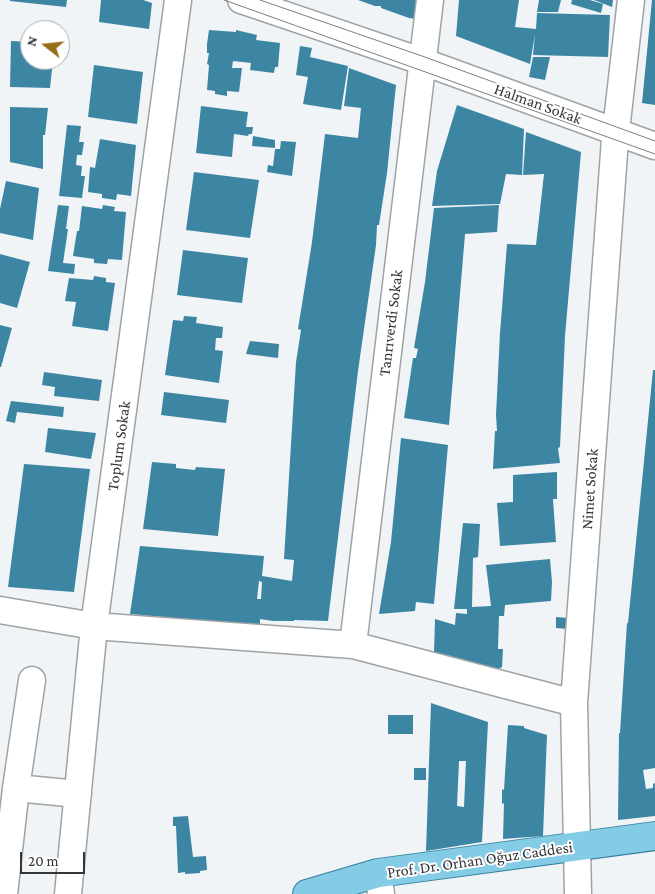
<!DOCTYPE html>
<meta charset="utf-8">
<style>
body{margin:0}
#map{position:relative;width:655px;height:894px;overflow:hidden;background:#f0f4f7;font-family:"Crimson Pro",serif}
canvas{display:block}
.north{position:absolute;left:20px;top:20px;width:50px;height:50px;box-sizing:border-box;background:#fff;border:1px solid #aeaeaf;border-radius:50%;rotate:286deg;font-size:14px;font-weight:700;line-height:20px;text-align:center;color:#343536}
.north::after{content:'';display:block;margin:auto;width:18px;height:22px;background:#947119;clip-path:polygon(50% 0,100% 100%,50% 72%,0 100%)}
.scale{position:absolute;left:20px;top:852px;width:65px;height:22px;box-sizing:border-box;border:2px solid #343536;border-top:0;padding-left:6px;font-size:15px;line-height:18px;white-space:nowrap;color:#343536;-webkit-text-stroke:4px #fff;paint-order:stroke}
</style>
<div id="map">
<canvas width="655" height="894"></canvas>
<div class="north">N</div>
<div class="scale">20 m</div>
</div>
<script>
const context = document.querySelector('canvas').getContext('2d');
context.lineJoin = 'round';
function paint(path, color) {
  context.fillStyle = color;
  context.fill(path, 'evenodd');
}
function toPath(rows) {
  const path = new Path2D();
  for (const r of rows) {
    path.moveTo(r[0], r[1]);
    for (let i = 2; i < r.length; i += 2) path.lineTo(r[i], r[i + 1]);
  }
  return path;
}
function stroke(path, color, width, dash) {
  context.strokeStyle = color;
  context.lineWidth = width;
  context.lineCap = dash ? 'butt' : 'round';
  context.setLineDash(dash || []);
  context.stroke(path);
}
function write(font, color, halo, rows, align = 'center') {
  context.font = font + ' "Crimson Pro",serif';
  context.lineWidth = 4;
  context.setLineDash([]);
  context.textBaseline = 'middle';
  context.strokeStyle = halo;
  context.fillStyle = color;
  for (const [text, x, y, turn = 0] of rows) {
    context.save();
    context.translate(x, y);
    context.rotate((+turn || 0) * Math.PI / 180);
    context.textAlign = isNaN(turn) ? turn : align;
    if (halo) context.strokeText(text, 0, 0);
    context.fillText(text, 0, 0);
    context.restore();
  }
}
paint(toPath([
 [10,0,67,0,66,7,10,1],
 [101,0,143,0,152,3,149,29,99,22],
 [358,0,427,0,425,20,409,18,381,8,381,6,375,6],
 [459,0,519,0,515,27,536,29,537,13,610,15,608,57,533,55,535,34,530,64,456,36],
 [539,0,561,0,558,12,537,12],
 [572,0,590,0,603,4,601,13,571,4],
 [594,0,613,0,612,7],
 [652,0,655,0,655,105,642,103],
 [209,30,236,32,236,30,257,35,256,40,280,43,278,67,275,67,274,73,250,70,251,63,233,61,232,68,242,68,239,92,227,91,227,96,215,94,215,91,207,90,209,65,207,64,209,53,207,53,207,44],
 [11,41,30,42,30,60,53,60,50,88,10,87],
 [300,46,312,48,310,57,348,66,341,110,303,104,308,77,296,75],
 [533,57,550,57,545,80,529,77],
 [94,65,143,72,137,124,88,117],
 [349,68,396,85,387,173,379,225,377,225,376,245,358,371,328,621,294,620,294,621,273,621,260,619,260,626,130,614,140,546,264,556,262,576,292,581,294,560,284,559,296,362,301,330,298,329,312,242,325,134,358,138,361,108,344,106],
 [259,581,262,582,261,599,257,599],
 [457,105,524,129,522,175,506,174,500,204,432,206,437,171],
 [201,106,248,112,246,127,253,127,252,134,249,134,248,136,234,134,232,157,196,153],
 [10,107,48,108,45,135,43,135,43,169,10,162],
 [67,125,81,126,79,142,84,142,82,155,77,155,76,165,82,166,81,176,85,176,82,198,59,196],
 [526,132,581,152,565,336,560,447,558,448,560,463,493,469,495,431,497,431,496,415,500,333,507,244,536,245,544,174,523,175],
 [253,136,275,140,275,148,252,146],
 [100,139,136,145,131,196,117,194,116,200,102,198,102,194,88,192,90,167,95,168],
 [281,141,296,142,292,176,267,172,268,165,273,166,275,149,280,149],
 [194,172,259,180,250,238,186,230],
 [6,181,39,188,33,240,0,233,0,209],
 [58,205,69,206,66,229,68,229,63,263,75,264,74,274,48,271],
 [103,205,115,207,114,211,126,212,122,260,108,259,107,264,94,263,94,259,73,256,77,231,79,231,82,206,102,209],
 [499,205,497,232,465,234,449,425,404,418,413,358,416,358,418,349,414,348,425,282,434,208],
 [183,250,248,258,242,303,177,295],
 [0,254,30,262,17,308,0,303],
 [94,276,106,278,106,282,115,283,108,331,72,326,76,302,65,301,69,278,93,280],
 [184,316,197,317,196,323,223,327,222,338,216,338,215,350,223,351,219,383,165,375,173,320,183,321],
 [0,325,12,328,1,367,0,367],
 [250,341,279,344,278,358,246,354],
 [653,370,655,370,655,768,643,770,646,789,653,788,653,784,655,783,655,816,618,820,619,733,620,733,627,623,628,623],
 [44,372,102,380,99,401,54,396,55,387,42,385],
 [164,392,229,400,226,423,161,415],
 [11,401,64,407,63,417,17,412,15,423,6,421],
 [48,428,96,433,91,459,45,452],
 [401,438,448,445,434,604,416,602,415,611,379,614,391,542],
 [152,462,176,464,176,468,195,470,196,467,225,469,218,536,143,529],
 [24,464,90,469,74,592,8,587],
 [557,472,557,499,553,499,556,542,500,546,497,503,513,502,513,475],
 [463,523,480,524,478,557,473,558,472,607,491,606,486,565,550,559,552,582,551,601,505,605,504,616,499,616,498,649,503,649,502,667,497,670,479,668,479,664,452,659,452,656,441,655,434,653,435,619,455,625,456,613,467,614,467,609,454,609],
 [556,617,568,618,568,629,556,628],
 [431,703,488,722,482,842,426,851],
 [459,761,466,761,464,807,457,806],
 [388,715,413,715,413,734,388,734],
 [508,725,524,726,524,728,547,735,543,836,503,839,504,803,502,804,502,789,504,790],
 [414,768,426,768,426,780,414,780],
 [188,816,193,857,206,856,207,870,200,871,200,873,185,874,185,872,178,873,176,826,173,826,173,817]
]), '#3c86a4');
const minor = toPath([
 [241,0,421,61,655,146],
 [0,610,94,626,353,645,574,703],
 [353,645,430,0],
 [16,788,78,794],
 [378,873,381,894],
 [4,894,16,788,32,680],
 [68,894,94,626,178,0],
 [578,894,574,703,615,139,631,0]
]);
const major = toPath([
 [307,894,378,873,655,836]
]);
stroke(minor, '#9ea3a5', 29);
stroke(major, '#33809d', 30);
stroke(minor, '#fff', 26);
stroke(major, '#84cbe5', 28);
stroke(toPath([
 [224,0,655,154],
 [260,0,422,56,655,141]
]), '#7d7f81', 1);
write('16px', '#343536', '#fff', [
 ["Halman Sokak",538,104,20],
 ["Tanrıverdi Sokak",391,323,-83],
 ["Toplum Sokak",119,446,-82],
 ["Nimet Sokak",590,489,-86],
 ["Prof. Dr. Orhan Oğuz Caddesi",480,860,-8]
]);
</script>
